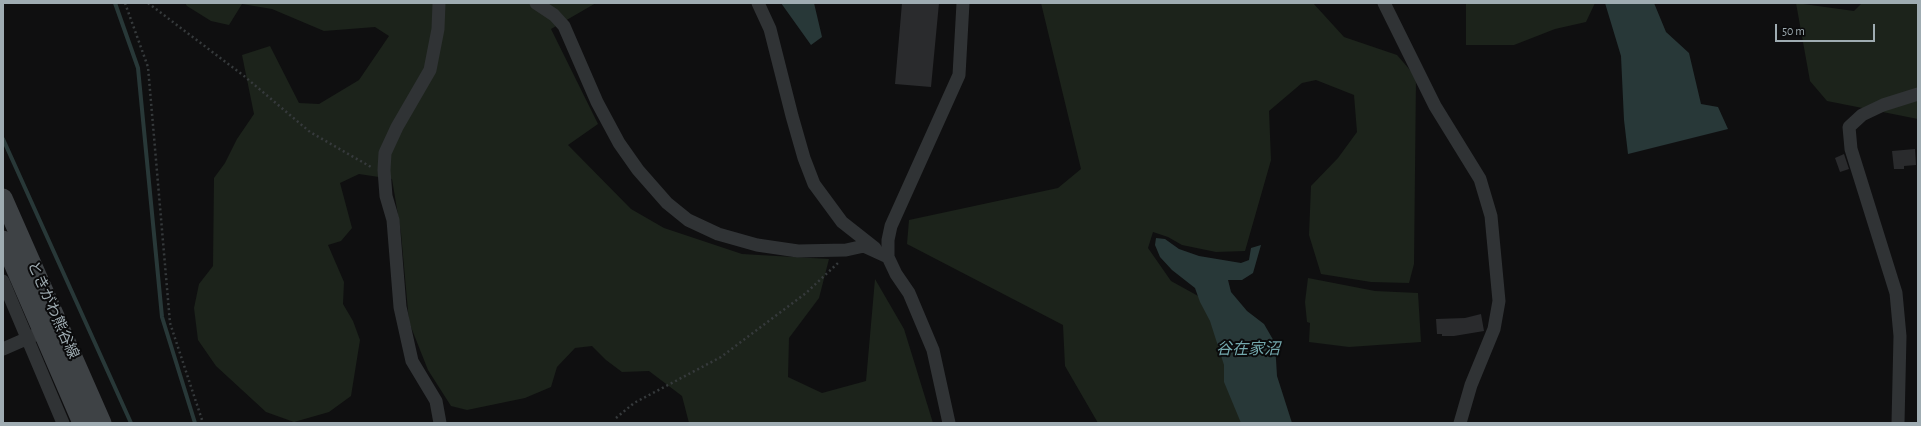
<!DOCTYPE html>
<meta charset="utf-8">
<style>
body{margin:0}
#map{position:relative;width:1921px;height:426px;overflow:hidden;background:#0f0f10;font-family:"Alegreya Sans",sans-serif}
canvas{display:block}
.frame{position:absolute;inset:0;border:4px solid #9facb2;pointer-events:none}
.scale{position:absolute;left:1775px;top:24px;width:100px;height:18px;box-sizing:border-box;border:2px solid #9facb2;border-top:0;padding-left:5px;font-size:12px;line-height:14px;white-space:nowrap;color:#9facb2;-webkit-text-stroke:3px #0a0a0b;paint-order:stroke}
</style>
<div id="map">
<canvas width="1921" height="426"></canvas>
<div class="frame"></div>
<div class="scale">50 m</div>
</div>
<script>
const context = document.querySelector('canvas').getContext('2d');
context.lineJoin = 'round';
function paint(path, color) {
  context.fillStyle = color;
  context.fill(path, 'evenodd');
}
function toPath(rows) {
  const path = new Path2D();
  for (const r of rows) {
    path.moveTo(r[0], r[1]);
    for (let i = 2; i < r.length; i += 2) path.lineTo(r[i], r[i + 1]);
  }
  return path;
}
function stroke(path, color, width, dash) {
  context.strokeStyle = color;
  context.lineWidth = width;
  context.lineCap = dash ? 'butt' : 'round';
  context.setLineDash(dash || []);
  context.stroke(path);
}
function write(font, color, halo, rows, align = 'center') {
  context.font = font + ' "Alegreya Sans","Noto Sans JP",sans-serif';
  context.lineWidth = 4;
  context.setLineDash([]);
  context.textBaseline = 'middle';
  context.strokeStyle = halo;
  context.fillStyle = color;
  for (const [text, x, y, turn = 0] of rows) {
    context.save();
    context.translate(x, y);
    context.rotate((+turn || 0) * Math.PI / 180);
    context.textAlign = isNaN(turn) ? turn : align;
    if (halo) context.strokeText(text, 0, 0);
    context.fillText(text, 0, 0);
    context.restore();
  }
}
paint(toPath([
 [185,3,596,3,551,29,598,124,568,145,631,209,664,228,742,254,829,259,819,298,789,338,788,377,822,393,866,381,875,279,904,329,933,423,689,423,682,396,649,371,622,372,606,360,592,346,575,348,557,367,551,387,525,398,467,410,451,406,428,370,409,322,401,233,392,179,359,174,340,183,352,228,341,241,328,245,344,282,343,304,353,321,360,340,351,396,329,412,294,422,266,412,216,366,198,340,194,308,199,284,213,266,214,178,225,163,237,139,254,114,242,55,270,46,299,103,319,104,359,80,389,36,375,27,324,31,272,9,242,4,229,25,211,21,187,6],
 [1041,3,1313,3,1344,37,1397,55,1416,77,1414,264,1409,283,1371,282,1321,274,1309,235,1311,186,1338,158,1357,132,1354,95,1316,80,1302,83,1269,111,1271,160,1245,251,1216,252,1182,245,1168,237,1153,232,1148,248,1171,281,1200,297,1216,323,1243,423,1098,423,1065,366,1063,325,907,244,909,220,1058,188,1081,169],
 [1466,3,1595,3,1586,22,1555,29,1514,45,1466,45],
 [1796,3,1854,11,1862,3,1918,3,1918,119,1827,101,1810,81],
 [1308,278,1375,291,1418,293,1421,342,1349,347,1309,342,1310,323,1307,322,1305,302]
]), '#1c231b');
paint(toPath([
 [781,3,814,3,822,37,811,45],
 [1605,3,1654,3,1666,32,1689,53,1701,104,1718,107,1728,129,1628,154,1624,120,1621,56],
 [1156,238,1165,239,1179,249,1199,256,1241,263,1249,260,1251,248,1261,245,1253,273,1242,280,1228,280,1231,292,1247,311,1264,324,1275,343,1277,376,1292,423,1241,423,1224,382,1224,365,1210,321,1200,302,1195,288,1172,270,1160,257,1155,245]
]), '#283838');
stroke(toPath([
 [115,3,138,68,162,317,195,423],
 [3,139,131,423]
]), '#283838', 4);
paint(toPath([
 [902,3,939,3,931,87,895,84],
 [1915,149,1916,165,1904,166,1904,169,1894,169,1892,151],
 [1844,154,1849,169,1840,172,1835,158],
 [1481,314,1484,331,1454,336,1442,336,1442,334,1437,334,1436,319,1465,318]
]), '#2a2b2d');
stroke(toPath([
 [125,3,148,67,170,323,203,423],
 [148,3,244,76,310,132,371,167],
 [616,418,634,403,721,357,806,293,838,263]
]), '#363a3c', 2.5, [2, 3]);
stroke(toPath([
 [439,3,438,29,430,70,397,127,385,153,384,170,386,196,393,220,400,307,412,361,436,401,440,423],
 [536,3,554,15,564,26,597,102,619,143,638,170,667,203,688,220,718,234,757,245,798,251,846,250,864,246,888,257],
 [758,3,770,29,792,116,804,158,814,184,842,222,875,248],
 [1384,3,1435,106,1480,179,1491,216,1499,301,1494,329,1471,385,1460,423],
 [3,281,63,423],
 [3,349,35,335],
 [949,423,933,350,909,293,896,274,888,257,888,240,891,226,959,75,963,3],
 [1898,423,1900,336,1896,293,1851,149,1849,127,1862,115,1883,105,1918,94]
]), '#303335', 13);
stroke(toPath([
 [3,198,102,423],
 [3,240,82,423]
]), '#3e4245', 19);
write('15px', '#9facb2', '#0a0a0b', [
 ["ときがわ熊谷線",53,310,66]
]);
write('italic 16px', '#74a9ae', '#0a0a0b', [
 ["谷在家沼",1248,349]
]);
</script>
